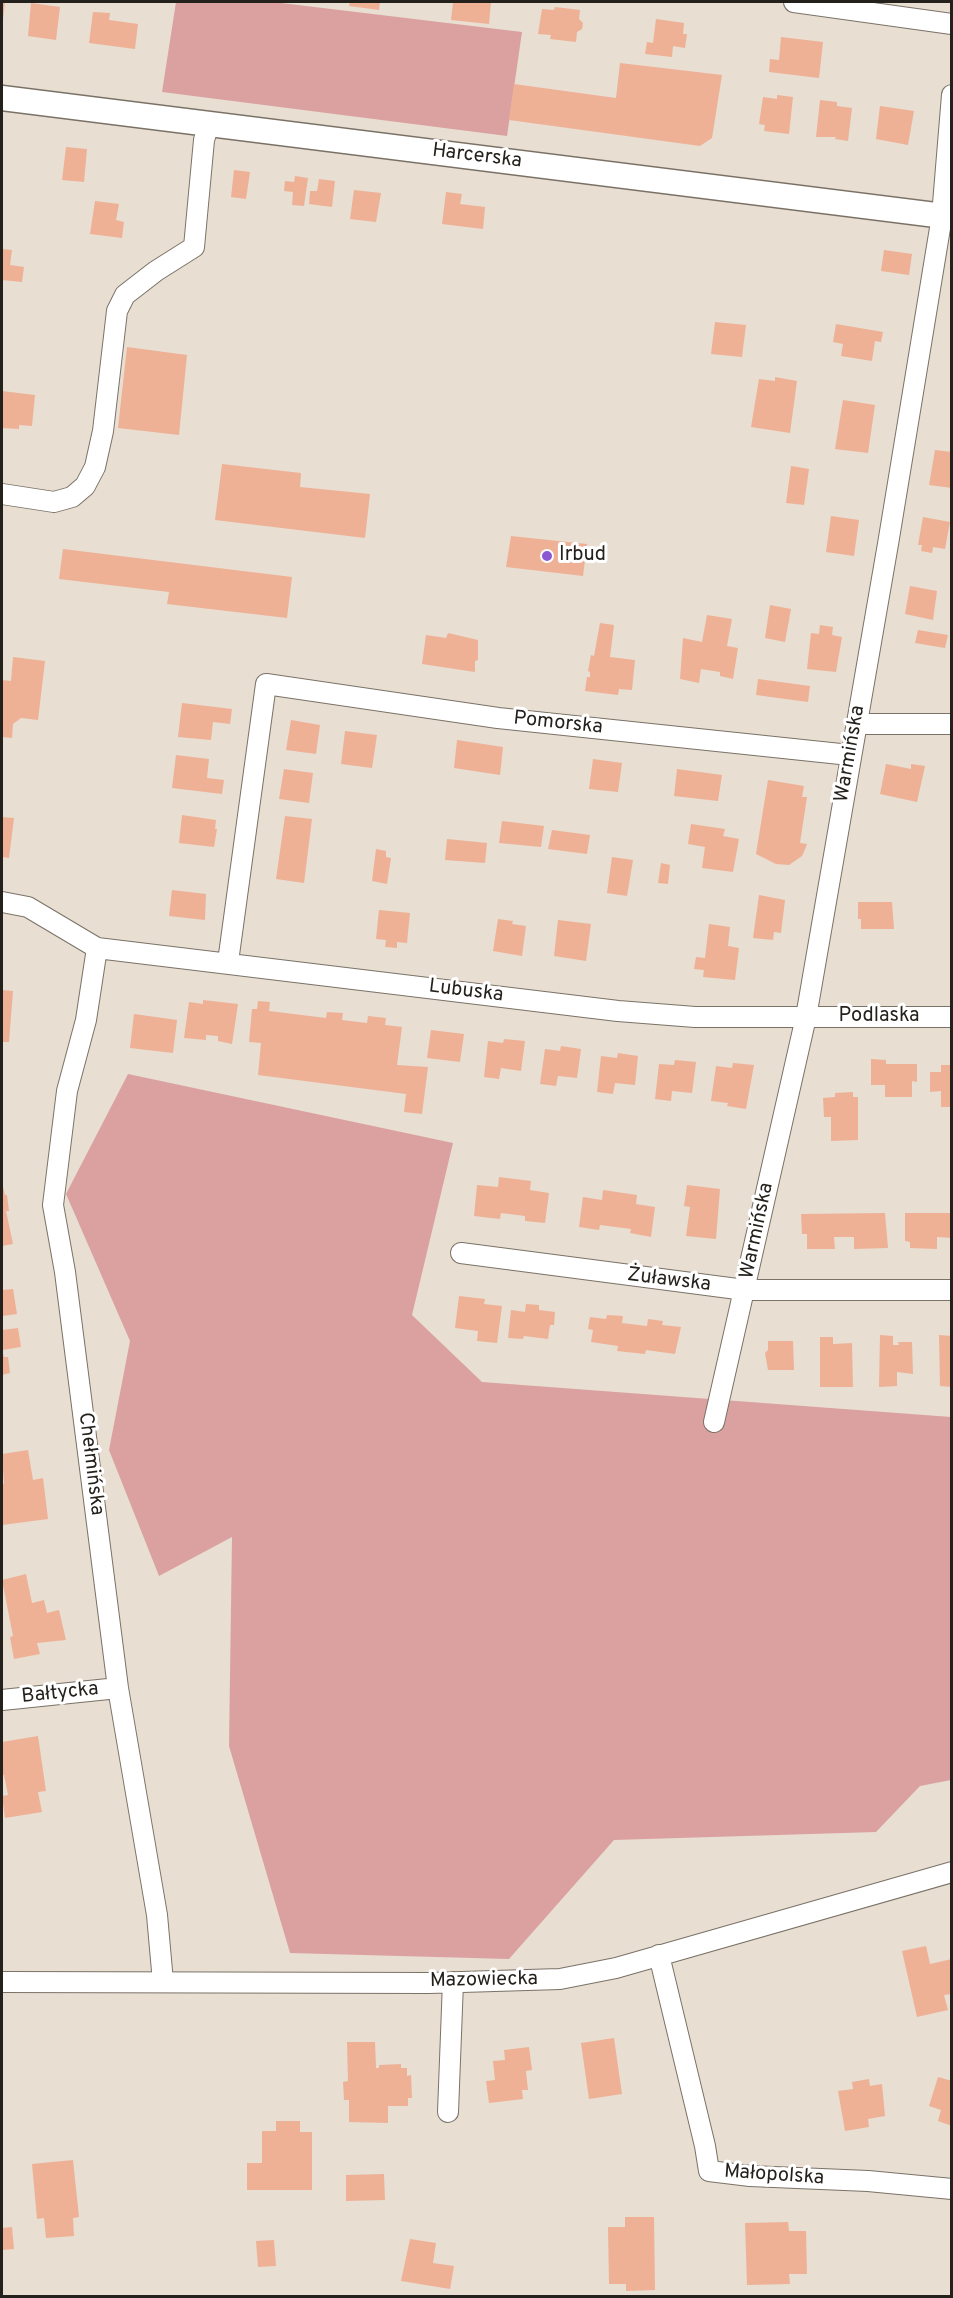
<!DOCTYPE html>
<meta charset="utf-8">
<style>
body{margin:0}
#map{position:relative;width:953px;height:2298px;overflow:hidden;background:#e8ded2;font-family:Overpass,sans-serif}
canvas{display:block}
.frame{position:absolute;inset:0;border:3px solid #24211c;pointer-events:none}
</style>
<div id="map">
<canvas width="953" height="2298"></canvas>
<div class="frame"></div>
</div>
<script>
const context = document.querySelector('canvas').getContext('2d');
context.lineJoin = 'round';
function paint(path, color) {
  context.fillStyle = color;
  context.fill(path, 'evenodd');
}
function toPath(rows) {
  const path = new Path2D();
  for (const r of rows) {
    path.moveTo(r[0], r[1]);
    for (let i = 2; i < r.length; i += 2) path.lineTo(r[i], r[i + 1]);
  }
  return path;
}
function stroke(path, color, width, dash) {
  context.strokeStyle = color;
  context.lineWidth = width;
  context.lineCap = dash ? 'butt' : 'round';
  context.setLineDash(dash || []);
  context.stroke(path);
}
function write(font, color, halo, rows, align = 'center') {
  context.font = font + ' Overpass,sans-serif';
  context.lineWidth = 6;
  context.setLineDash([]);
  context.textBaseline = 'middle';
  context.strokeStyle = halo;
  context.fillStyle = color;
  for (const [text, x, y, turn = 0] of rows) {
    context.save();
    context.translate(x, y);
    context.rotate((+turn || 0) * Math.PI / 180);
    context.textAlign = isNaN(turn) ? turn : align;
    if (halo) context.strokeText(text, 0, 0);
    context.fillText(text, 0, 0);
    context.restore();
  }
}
paint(toPath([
 [176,2,273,2,522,32,507,136,162,92],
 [128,1074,453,1143,412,1315,482,1382,951,1417,951,1780,920,1786,876,1832,614,1840,509,1959,290,1953,229,1746,232,1537,159,1576,109,1450,130,1341,66,1194]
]), '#dba1a1');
paint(toPath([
 [2,2,5,2,3,20,2,20],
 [350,2,380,2,379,10,349,6],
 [453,2,491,2,489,24,451,20],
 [31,3,60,7,56,40,28,36],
 [555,7,580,10,579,19,583,23,582,29,577,32,576,42,550,39,551,35,538,34,542,9,554,10],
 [93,12,110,13,109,20,138,24,135,49,89,43],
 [656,19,684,23,683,34,687,34,685,48,673,46,672,57,645,54,647,42,653,43],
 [781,37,823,42,819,78,769,72,770,59,779,60],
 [620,63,722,75,712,138,700,146,509,120,514,84,616,98],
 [777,95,793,97,789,134,764,131,765,125,759,124,763,97,777,99],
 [820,100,837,102,837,106,852,108,848,141,835,139,836,137,816,137],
 [880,106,914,111,908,145,876,139],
 [66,147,87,149,84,182,62,180],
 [234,170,250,172,246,199,231,197],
 [295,176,308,178,304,206,292,205,293,192,284,191,285,181,294,182],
 [319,179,335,181,332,207,309,204,310,191,317,191],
 [354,190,381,193,376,222,350,219],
 [446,192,462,194,460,204,485,207,483,229,442,224],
 [95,201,119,204,116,220,124,222,122,238,90,234],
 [2,249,12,250,10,265,24,267,22,282,2,280],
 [884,250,912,254,909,275,881,271],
 [715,322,746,325,742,357,711,354],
 [836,324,883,332,881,342,875,341,872,361,841,356,843,344,833,342],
 [127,347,187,355,179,435,118,428],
 [775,377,797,381,790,433,751,427,759,379,775,381],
 [2,391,35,395,32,426,19,425,19,429,2,428],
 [843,400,875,405,868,453,835,449],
 [935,450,952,452,952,488,929,485],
 [222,464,301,473,300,487,370,494,365,538,215,520],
 [791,466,809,469,804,505,786,503],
 [831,516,859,520,854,556,826,552],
 [923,517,950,522,945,549,933,547,932,553,921,551,922,545,918,545],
 [511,536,587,544,583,576,506,567],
 [63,549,292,577,287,618,167,604,169,592,59,579],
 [910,586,937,591,933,620,905,614],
 [770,605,791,609,785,642,765,638],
 [707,615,732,619,727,646,738,648,733,679,720,676,720,672,701,669,699,683,680,679,683,638,702,642],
 [600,623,614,625,610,657,635,660,632,690,619,689,618,695,585,691,587,677,590,677,590,672,588,671,591,655,594,656],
 [820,625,833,627,832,635,842,637,836,672,807,669,811,633,819,634],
 [918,630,948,635,945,648,915,643],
 [448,633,478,640,478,660,475,661,475,672,422,664,426,635,446,638],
 [13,657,45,661,38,720,21,718,13,724,12,738,2,737,2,680,11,681],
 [758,679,810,686,808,702,756,695],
 [182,703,232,709,230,724,213,722,211,740,178,737],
 [291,720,320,725,316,754,286,750],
 [345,731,377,735,372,768,341,764],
 [457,740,503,747,500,775,454,768],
 [176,755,209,759,207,778,224,780,222,794,172,788],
 [593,759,622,763,618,792,589,789],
 [886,764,911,769,911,764,925,766,917,802,880,794],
 [284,769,313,773,309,803,279,799],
 [677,769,722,775,718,801,674,796],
 [768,780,804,786,802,797,807,797,800,843,807,844,806,847,802,856,789,865,776,864,756,854],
 [182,815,216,820,215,829,217,829,214,847,179,843],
 [285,816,312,819,304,883,276,879],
 [2,817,14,818,9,858,2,857],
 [502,821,544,826,541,847,499,843],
 [691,824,725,829,723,836,739,839,733,872,702,868,705,847,688,844],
 [552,830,590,835,587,854,548,849],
 [447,839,487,843,485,863,445,860],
 [376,849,386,851,386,857,391,858,387,884,372,881],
 [612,857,633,860,627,896,607,893],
 [661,863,670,865,668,884,658,883],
 [172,890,206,894,205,920,169,916],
 [759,895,785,900,781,933,774,932,773,940,753,938],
 [858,902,892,902,894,929,861,929,861,919,858,919],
 [379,910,410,913,407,943,397,942,397,948,385,947,386,940,376,939],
 [498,919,513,921,512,924,526,926,522,956,493,951],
 [558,920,591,924,586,961,554,956],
 [709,924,730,927,728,946,739,948,735,980,703,977,704,970,694,969,696,957,705,958],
 [2,990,13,991,9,1042,2,1042],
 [203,1000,238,1004,232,1044,218,1041,218,1036,206,1035,206,1040,184,1038,189,1002,203,1004],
 [258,1001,270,1002,269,1011,326,1018,327,1012,343,1013,342,1020,367,1023,368,1016,386,1018,385,1025,402,1027,397,1065,428,1067,422,1114,404,1112,406,1094,258,1075,261,1043,249,1042,252,1009,257,1009],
 [134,1014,177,1020,173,1053,130,1048],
 [431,1030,464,1034,460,1062,427,1058],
 [504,1039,525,1041,521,1071,501,1068,499,1079,484,1077,488,1041,503,1043],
 [561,1046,581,1049,577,1078,558,1076,556,1086,540,1084,545,1049,560,1051],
 [618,1053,638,1056,635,1085,615,1083,613,1094,597,1092,601,1056,617,1058],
 [871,1059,886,1060,886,1064,917,1064,917,1082,912,1081,912,1097,885,1097,885,1085,871,1085],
 [675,1060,696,1062,692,1093,672,1091,671,1101,655,1099,659,1064,674,1065],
 [733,1063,754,1065,746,1109,727,1106,728,1103,711,1101,716,1066,732,1068],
 [941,1065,952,1065,952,1107,941,1107,941,1091,930,1092,930,1072,941,1072],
 [853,1092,853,1097,858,1097,858,1140,831,1141,831,1117,824,1117,823,1098,835,1097,835,1093],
 [499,1177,531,1181,530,1190,549,1193,545,1223,525,1221,525,1216,501,1213,500,1219,474,1216,477,1185,498,1187],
 [2,1182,5,1195,7,1195,9,1211,6,1211,13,1244,2,1246],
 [687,1185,720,1189,716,1239,686,1236,690,1207,684,1206],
 [603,1190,637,1195,636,1204,655,1207,651,1237,630,1233,631,1229,600,1225,599,1230,579,1227,583,1197,602,1200],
 [885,1213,888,1248,854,1249,854,1237,834,1237,835,1249,807,1249,807,1234,802,1234,801,1214],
 [905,1213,952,1213,952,1238,937,1237,937,1249,910,1248,910,1242,905,1241],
 [13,1289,17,1314,2,1316,2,1290],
 [459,1296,485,1299,484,1304,502,1306,497,1343,477,1341,478,1331,455,1328],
 [526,1304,539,1305,539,1310,555,1312,554,1325,550,1325,548,1339,524,1336,523,1339,508,1338,511,1310,525,1312],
 [607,1315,623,1316,622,1323,647,1326,648,1319,663,1321,662,1325,681,1327,675,1354,646,1350,645,1354,617,1351,618,1346,591,1342,593,1330,588,1329,590,1317,606,1319],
 [18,1328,21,1347,2,1350,2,1330],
 [880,1335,893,1336,893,1345,899,1345,898,1342,912,1342,913,1374,897,1372,897,1386,879,1387],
 [939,1335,952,1336,952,1387,940,1386],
 [820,1337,833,1337,833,1344,852,1343,853,1387,820,1387],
 [768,1341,793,1341,794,1370,768,1370,765,1353,768,1350],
 [2,1350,4,1357,8,1357,10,1373,2,1375],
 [28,1450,33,1480,43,1478,48,1519,2,1525,2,1484,4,1484,2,1454],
 [26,1574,32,1603,44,1600,47,1613,59,1610,66,1640,37,1643,40,1654,14,1659,10,1637,13,1636,2,1580],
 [38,1736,46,1791,38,1792,42,1812,5,1818,2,1796,8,1795,4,1775,2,1775,2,1742],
 [926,1946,930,1964,952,1959,952,1994,944,1995,948,2010,917,2017,902,1951],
 [614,2038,622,2094,589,2099,581,2043],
 [347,2042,375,2042,376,2068,379,2068,379,2065,401,2064,401,2068,407,2068,407,2076,411,2075,412,2098,408,2098,408,2106,388,2106,388,2123,349,2122,349,2100,344,2100,343,2082,348,2081],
 [529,2047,532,2070,526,2071,528,2090,522,2090,523,2099,489,2103,486,2081,495,2080,493,2061,505,2060,504,2050],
 [938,2077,952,2081,952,2126,938,2121,941,2110,929,2106],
 [869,2079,870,2086,882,2084,885,2116,868,2119,869,2127,845,2131,838,2091,853,2089,852,2082],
 [276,2121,300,2121,300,2132,312,2132,312,2190,247,2190,247,2163,262,2163,262,2131,276,2131],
 [73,2160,79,2217,73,2218,74,2236,46,2238,44,2218,37,2219,32,2164],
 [384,2174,385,2200,346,2201,346,2175],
 [625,2217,654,2217,655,2290,626,2291,626,2284,609,2284,608,2227,625,2227],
 [788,2222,789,2231,806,2231,807,2274,789,2274,790,2284,747,2285,745,2223],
 [12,2227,14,2249,2,2250,2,2228],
 [410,2239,436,2243,433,2263,454,2266,450,2289,401,2281],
 [274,2240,276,2266,258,2267,256,2241]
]), '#eeb196');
const minor = toPath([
 [794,2,952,24],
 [2,494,54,502,72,497,85,486,95,467,103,431,117,311,125,295,156,271,194,247,204,140,209,124],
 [856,724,952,724],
 [2,902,28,907,97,948,618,1011,695,1017,952,1017],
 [97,948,86,1020,67,1091,53,1205,65,1272,118,1688,157,1915,163,1982],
 [228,962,266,684,498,718,850,755],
 [461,1253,745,1290,952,1290],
 [714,1422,806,1017,888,544,942,216,952,95],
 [2,1700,118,1688],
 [659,1955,705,2146,709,2171,750,2176,868,2181,952,2189],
 [2,1982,429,1983,560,1979,616,1968,952,1872],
 [448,2112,453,1982]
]);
const tertiary = toPath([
 [2,98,952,217]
]);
stroke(minor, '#7b7267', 22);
stroke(tertiary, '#7b7267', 27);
stroke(minor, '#fff', 20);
stroke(tertiary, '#fff', 24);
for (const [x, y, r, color] of [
 [547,556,6,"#8c59d2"]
]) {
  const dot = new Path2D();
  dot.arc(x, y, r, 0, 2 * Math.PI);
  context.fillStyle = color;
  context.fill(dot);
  stroke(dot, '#fff', 2);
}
write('20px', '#24211c', '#fff', [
 ["Harcerska",477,157,7],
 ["Pomorska",558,724,6],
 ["Warmińska",851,754,-80],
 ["Lubuska",466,992,7],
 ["Podlaska",879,1017],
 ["Warmińska",758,1231,-78],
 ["Żuławska",669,1281,7],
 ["Chełmińska",90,1464,83],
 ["Bałtycka",60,1694,-6],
 ["Mazowiecka",484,1981,-1],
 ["Małopolska",774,2176,4]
]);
write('20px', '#24211c', '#fff', [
 ["Irbud",559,556]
], 'left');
</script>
